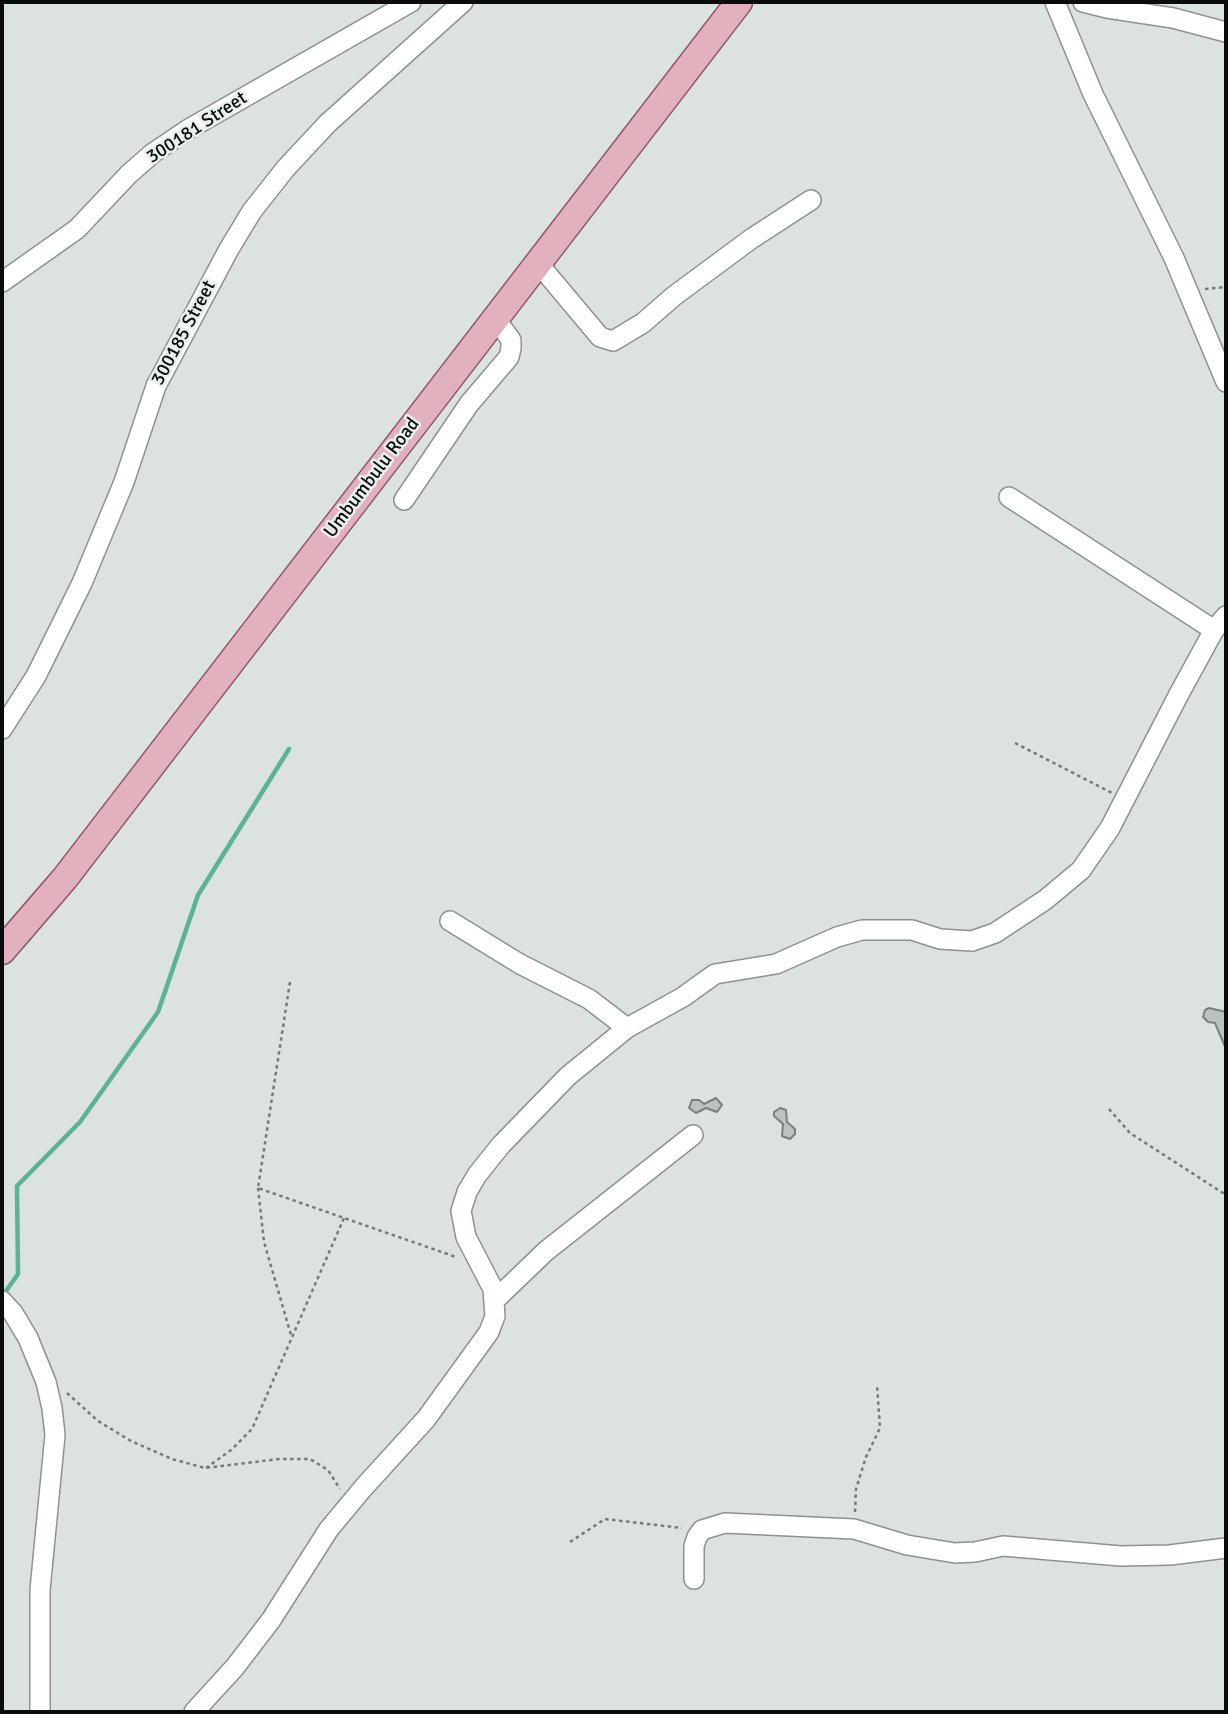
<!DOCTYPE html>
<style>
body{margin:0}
#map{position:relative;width:1228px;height:1714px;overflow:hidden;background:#dbe2df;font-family:Signika,sans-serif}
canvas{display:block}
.frame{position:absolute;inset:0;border:4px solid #0a0c0b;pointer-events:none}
</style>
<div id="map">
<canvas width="1228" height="1714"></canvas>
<div class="frame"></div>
</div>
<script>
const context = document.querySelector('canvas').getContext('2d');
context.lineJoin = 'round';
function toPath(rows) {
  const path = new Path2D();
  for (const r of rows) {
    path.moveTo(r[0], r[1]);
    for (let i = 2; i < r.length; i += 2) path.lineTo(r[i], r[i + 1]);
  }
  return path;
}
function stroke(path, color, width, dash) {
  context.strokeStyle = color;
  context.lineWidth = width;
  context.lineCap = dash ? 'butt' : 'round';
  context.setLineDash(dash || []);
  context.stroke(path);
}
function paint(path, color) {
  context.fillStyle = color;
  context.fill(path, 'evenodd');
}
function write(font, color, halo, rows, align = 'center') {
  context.font = font + ' Signika,sans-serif';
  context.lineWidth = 5;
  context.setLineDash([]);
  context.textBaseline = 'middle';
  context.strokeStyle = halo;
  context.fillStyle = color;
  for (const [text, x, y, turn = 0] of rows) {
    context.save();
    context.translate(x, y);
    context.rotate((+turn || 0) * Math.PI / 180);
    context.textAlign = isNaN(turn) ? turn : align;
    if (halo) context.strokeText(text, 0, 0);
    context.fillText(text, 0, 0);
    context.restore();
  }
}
stroke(toPath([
 [6,1291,18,1274,17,1186,80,1122,158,1012,198,895,289,749]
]), '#5bb296', 4.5);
const building = toPath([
 [1209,1008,1226,1012,1226,1049,1215,1023,1208,1022,1203,1017,1205,1010,1209,1008],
 [716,1098,722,1105,717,1112,706,1108,696,1113,689,1108,692,1100,699,1100,704,1104,716,1098],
 [780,1108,786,1110,787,1122,795,1129,795,1134,790,1139,782,1136,783,1124,774,1116,774,1112,780,1108]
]);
paint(building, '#bcc2c0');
stroke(building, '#7b807e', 2);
const minor = toPath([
 [1055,2,1093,94,1174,258,1226,382],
 [1083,2,1107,8,1173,18,1226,32],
 [537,262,600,337,613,341,643,323,674,296,751,239,811,200],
 [2,282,77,229,129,174,153,153,187,130,411,2],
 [1009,497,1214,630],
 [404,500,469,404,509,357,511,348,511,340,495,318],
 [2,729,36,676,82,583,124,482,156,386,229,249,252,211,286,168,328,123,463,2],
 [450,921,520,964,589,999,627,1028],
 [495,1300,546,1251,693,1135],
 [2,1301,13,1313,28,1338,46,1382,52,1408,55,1435,40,1590,40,1712],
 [694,1579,694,1546,697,1537,702,1530,725,1523,854,1529,907,1545,955,1553,975,1552,1003,1546,1121,1556,1170,1555,1226,1548],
 [194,1712,235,1667,271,1620,329,1529,364,1487,426,1419,489,1332,495,1316,493,1289,466,1237,461,1211,467,1192,477,1175,501,1145,568,1076,627,1028,683,997,715,974,776,964,837,937,862,930,912,930,940,939,972,941,995,933,1045,900,1081,870,1110,828,1179,694,1214,630,1226,616]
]);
const major = toPath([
 [2,951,65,878,739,2]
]);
stroke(minor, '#8d9290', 22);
stroke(major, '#8b5562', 29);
stroke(toPath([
 [1205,289,1226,287],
 [1015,743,1112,793],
 [290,982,258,1188,456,1257],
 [1109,1109,1130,1133,1226,1195],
 [258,1188,264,1242,291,1335],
 [67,1393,98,1421,131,1441,172,1459,205,1468,279,1459,310,1459,328,1470,340,1489],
 [206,1468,231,1450,252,1429,344,1218],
 [855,1512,856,1489,866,1457,880,1428,877,1385],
 [570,1542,605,1519,682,1528]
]), '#767b79', 2.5, [3.5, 3.5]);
stroke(minor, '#fff', 19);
stroke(major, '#e3b1bd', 26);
write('19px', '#0a0c0b', '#e8efec', [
 ["300181 Street",197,128,-33],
 ["300185 Street",184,333,-62],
 ["Umbumbulu Road",372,478,-53]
]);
</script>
